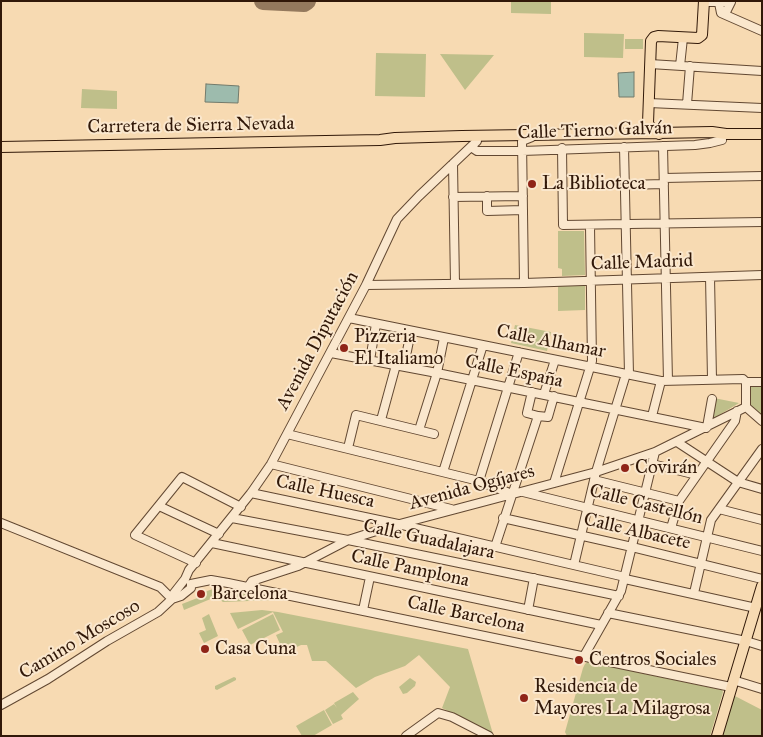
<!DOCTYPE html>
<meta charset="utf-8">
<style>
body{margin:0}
#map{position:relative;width:763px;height:737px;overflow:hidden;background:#f7dab2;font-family:"IM FELL Great Primer",serif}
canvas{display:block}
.frame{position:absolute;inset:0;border:2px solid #311808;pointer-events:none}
</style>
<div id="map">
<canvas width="763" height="737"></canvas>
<div class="frame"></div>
</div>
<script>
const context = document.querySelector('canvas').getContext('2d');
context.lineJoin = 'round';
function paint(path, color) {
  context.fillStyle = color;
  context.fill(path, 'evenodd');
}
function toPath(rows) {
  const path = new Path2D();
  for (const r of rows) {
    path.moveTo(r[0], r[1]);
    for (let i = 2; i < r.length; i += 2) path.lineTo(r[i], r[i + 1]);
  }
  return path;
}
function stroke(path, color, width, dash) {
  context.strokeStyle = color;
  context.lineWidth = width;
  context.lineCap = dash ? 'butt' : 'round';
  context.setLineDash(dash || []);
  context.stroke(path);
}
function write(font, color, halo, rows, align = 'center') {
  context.font = font + ' "IM FELL Great Primer",serif';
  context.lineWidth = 4;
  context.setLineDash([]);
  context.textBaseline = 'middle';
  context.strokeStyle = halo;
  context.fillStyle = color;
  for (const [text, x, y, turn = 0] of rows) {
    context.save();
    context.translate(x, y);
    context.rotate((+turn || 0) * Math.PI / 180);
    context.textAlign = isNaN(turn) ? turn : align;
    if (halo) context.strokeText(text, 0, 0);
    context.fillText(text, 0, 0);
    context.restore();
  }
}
paint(toPath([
 [511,1,551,1,551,14,511,13],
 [584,33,624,34,623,58,584,57],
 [625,39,643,39,643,49,625,49],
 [376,53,426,54,425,97,375,96],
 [440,54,494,55,465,90],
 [82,89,117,91,117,109,81,108],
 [558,231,584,231,585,275,562,276,562,269,558,268],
 [558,285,585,285,585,310,558,311],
 [515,325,551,332,547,351,511,343],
 [750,385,762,385,762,417,749,406],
 [714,398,739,403,711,420],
 [216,588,275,599,275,600,223,602,219,599,213,598,184,610,182,604,200,597,207,591],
 [262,610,278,612,468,649,493,734,442,708,450,687,419,655,405,666,375,677,356,688,326,661,312,661,307,645,301,645,284,653,276,635,283,632,273,612,238,629,230,613],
 [209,614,218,636,204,643,199,633,206,630,202,618],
 [273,614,280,630,250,645,242,630],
 [590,660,640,673,722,690,723,692,710,736,567,736,565,732,583,668,585,664],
 [234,677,236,678,236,680,217,690,215,689,215,686],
 [410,678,416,682,415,686,407,693,403,694,399,687],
 [353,692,359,699,341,715,343,719,333,724,325,710,334,704,337,708,334,703],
 [733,695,762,710,762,736,721,736],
 [324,710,332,725,313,736,302,736,296,726]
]), '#bfbf8a');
const water = toPath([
 [634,72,634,97,619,97,618,73,634,72],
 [206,84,239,86,238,103,205,102,206,84]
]);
paint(water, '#9dbbad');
stroke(water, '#727a6b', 1);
stroke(toPath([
 [263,1,304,3,307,1]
]), '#94795d', 18);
const minor = toPath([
 [704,2,731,2,725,14],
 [719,3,721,13,762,31],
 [650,64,762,71],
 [680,66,683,38],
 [649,103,762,108],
 [687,104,690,66],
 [663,146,668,381],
 [471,147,477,151,522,151,695,145,710,143,722,140],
 [624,147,629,374],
 [562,148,563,225,762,222],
 [453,164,455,284],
 [664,178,762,176],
 [625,185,664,184],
 [487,196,487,211,523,210],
 [453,197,523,196],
 [710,277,712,379],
 [524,283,522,141,532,137],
 [366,285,524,283,762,275],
 [349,318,661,381,743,379,746,382],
 [331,353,437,373,706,428],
 [370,360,376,324],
 [404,366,411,331],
 [762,382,746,382,746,407,762,421],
 [532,392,527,413,538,416,548,417,554,396],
 [544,394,555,360],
 [652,416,661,381],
 [381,420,396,365],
 [707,427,712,399],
 [419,430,437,373,444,338],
 [287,434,479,481,512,494],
 [677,442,738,482,762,489],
 [348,448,356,415,434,434],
 [271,464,451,509],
 [652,464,697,475],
 [443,472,483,345],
 [594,480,679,501],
 [479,481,519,352],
 [554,483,592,361,590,226],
 [523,492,762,551],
 [251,493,398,524,625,577],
 [159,506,219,534],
 [719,509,762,520],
 [232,518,348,540,619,596],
 [503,518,632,547,762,579],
 [1,523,160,587,172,599],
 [671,528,679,501,735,421,737,411],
 [212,543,601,625],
 [495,547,538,416],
 [196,563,135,535,182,477,241,507],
 [574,565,596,472,626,374],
 [625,579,756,608],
 [191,584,211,580,228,583,731,687],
 [248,587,252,581,298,566,348,540,392,526,596,472,655,452,746,407],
 [694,593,711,520,762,449],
 [172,599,174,593,185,579,189,570,251,493,271,464,366,285,397,219,419,196,477,141,477,136],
 [363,610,370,577],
 [528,610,534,578],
 [608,613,746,641,762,646],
 [584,656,621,591,655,452],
 [733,680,762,689],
 [1,705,48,679,107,641,158,612,172,599,181,596,191,588,191,584],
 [406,736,438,713,452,717,489,736]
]);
const major = toPath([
 [659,134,651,129,648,123,651,41,654,37,658,36,698,38,702,35,704,1],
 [1,147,380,140,395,138,462,136,657,133,712,132,726,134,762,134],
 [717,736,762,586]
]);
stroke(minor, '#624832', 10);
stroke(major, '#311808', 12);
stroke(minor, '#fae7cd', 8);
stroke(major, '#f7dab2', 10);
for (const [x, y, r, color] of [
 [532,184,5,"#8f2418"],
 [344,348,5,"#8f2418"],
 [625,468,5,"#8f2418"],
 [201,594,5,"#8f2418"],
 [205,649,5,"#8f2418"],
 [579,660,5,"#8f2418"],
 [524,698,5,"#8f2418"]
]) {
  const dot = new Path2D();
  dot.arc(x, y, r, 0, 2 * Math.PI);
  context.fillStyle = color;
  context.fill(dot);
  stroke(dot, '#fae7cd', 2);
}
write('19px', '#311808', '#fae7cd', [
 ["Carretera de Sierra Nevada",191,126,-1],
 ["Calle Tierno Galván",595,131,-2],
 ["Calle Madrid",642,263,-2],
 ["Avenida Diputación",318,341,-62],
 ["Calle Alhamar",551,342,11],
 ["Calle España",514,372,12],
 ["Avenida Ogíjares",472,488,-15],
 ["Calle Huesca",325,492,12],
 ["Calle Castellón",646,505,14],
 ["Calle Albacete",637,532,13],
 ["Calle Guadalajara",429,540,12],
 ["Calle Pamplona",410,569,12],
 ["Calle Barcelona",466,615,12],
 ["Camino Moscoso",80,640,-31]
]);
write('19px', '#311808', '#fae7cd', [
 ["La Biblioteca",542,184],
 ["Pizzeria",354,337],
 ["El Italiamo",354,359],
 ["Covirán",635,468],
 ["Barcelona",211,594],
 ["Casa Cuna",215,649],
 ["Centros Sociales",589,660],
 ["Residencia de",534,687],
 ["Mayores La Milagrosa",534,709]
], 'left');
</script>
